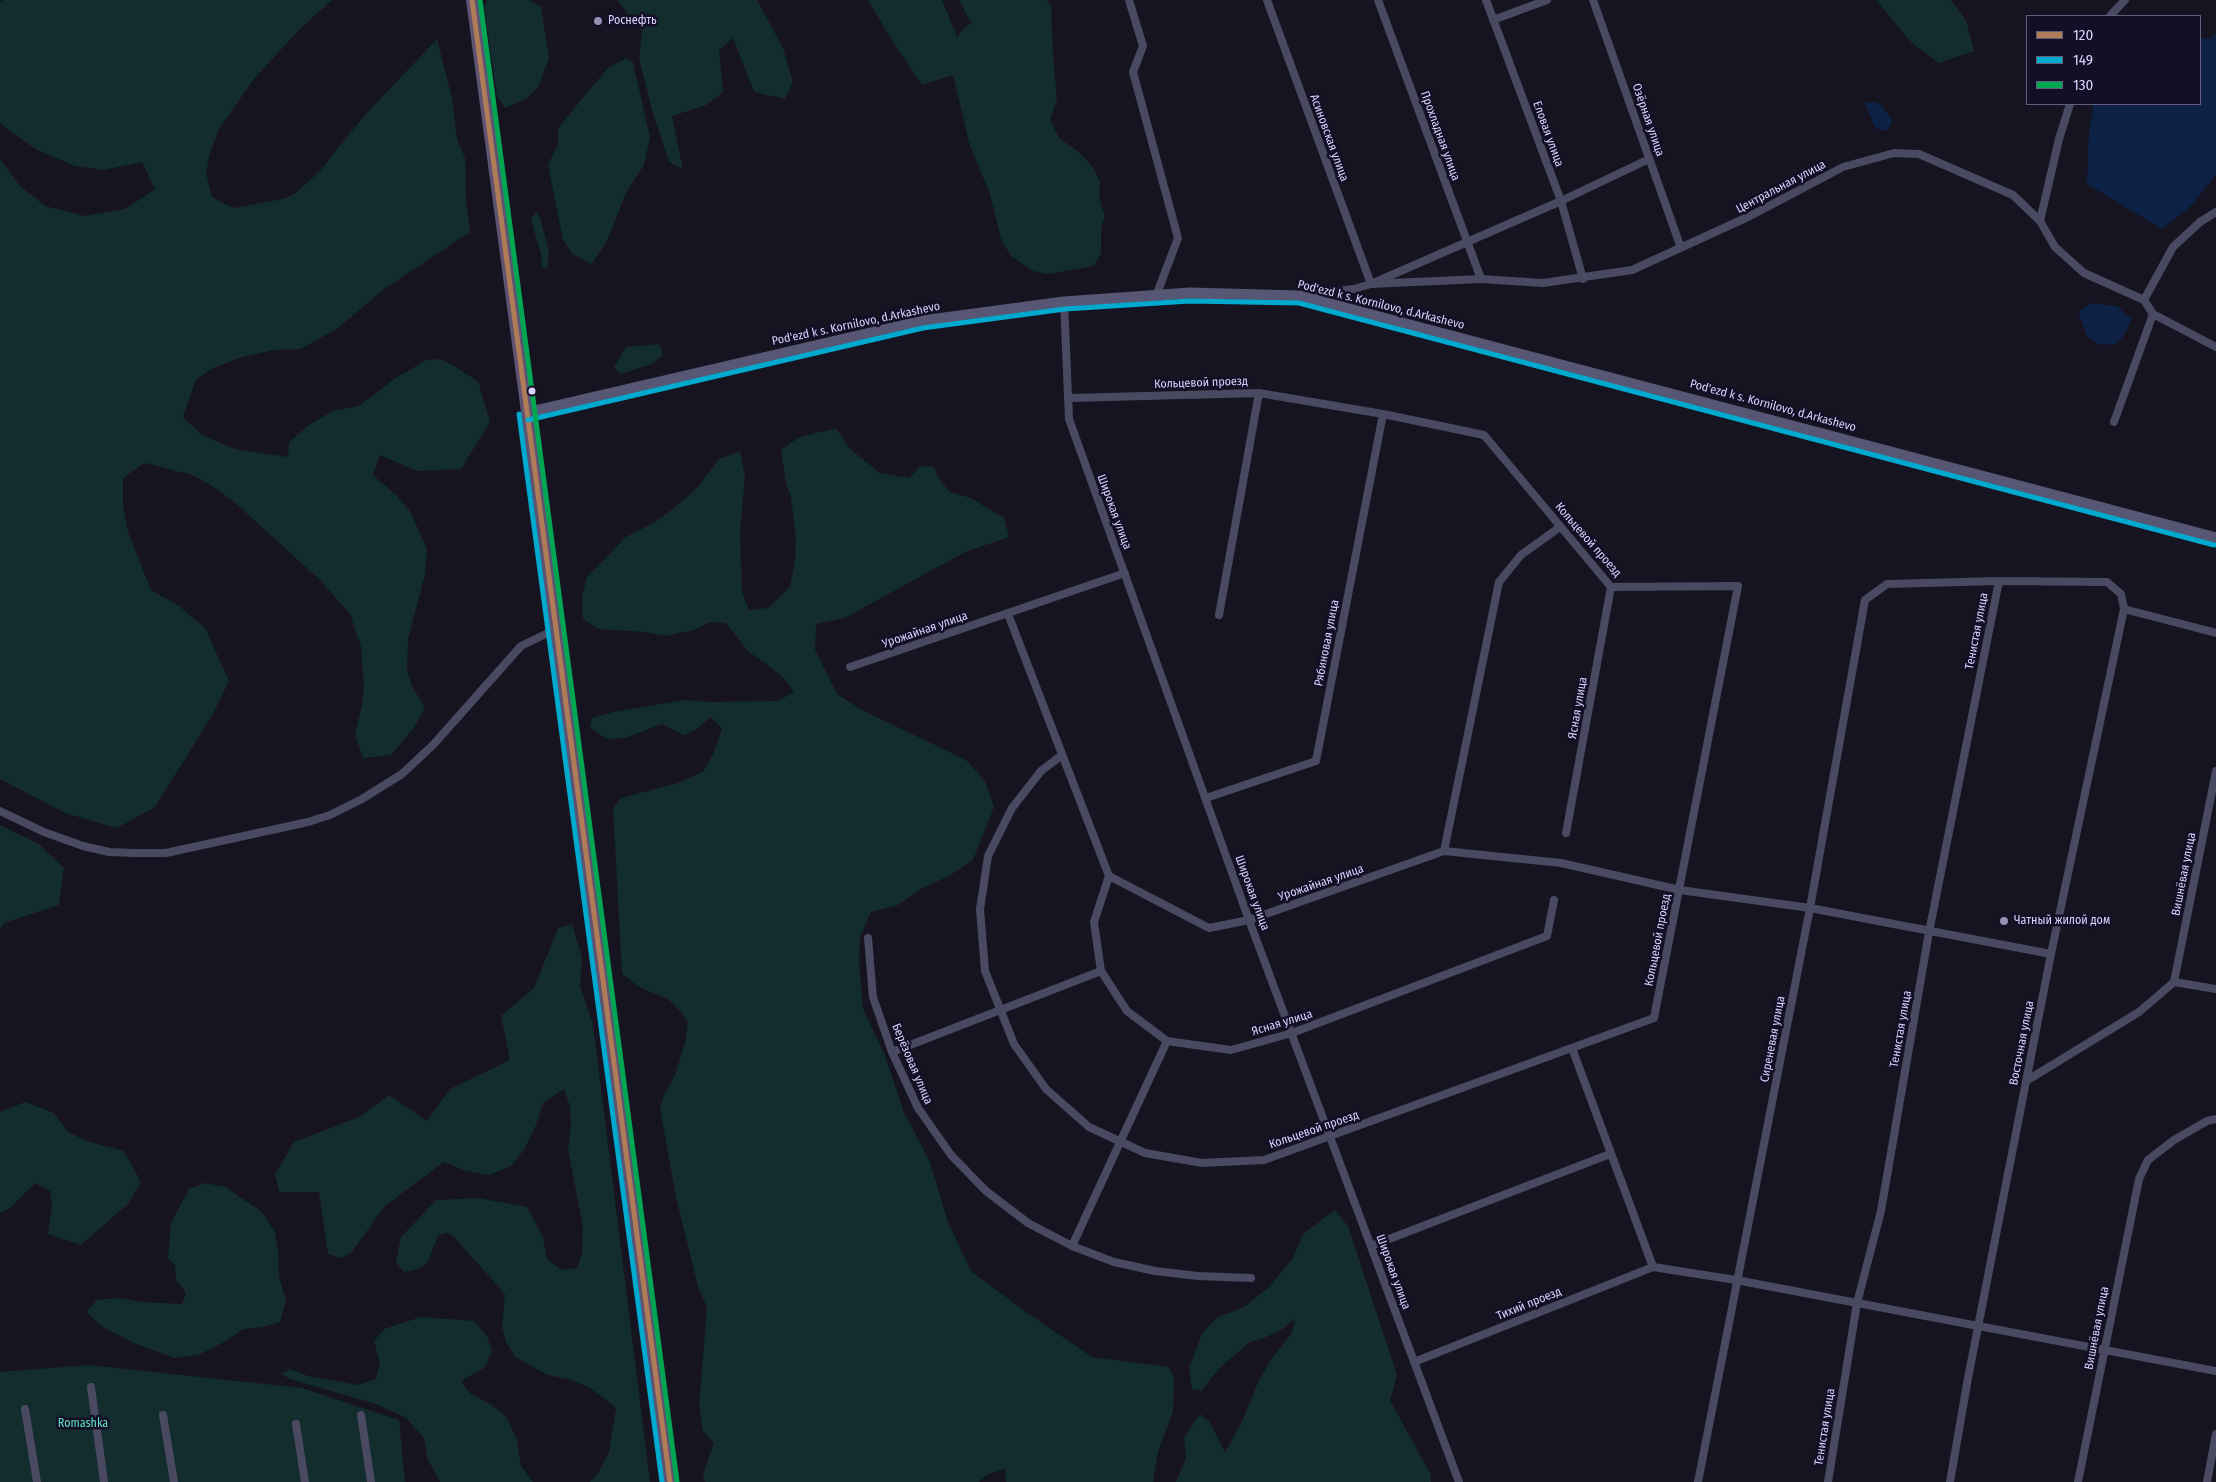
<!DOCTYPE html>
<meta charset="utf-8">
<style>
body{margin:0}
#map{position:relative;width:2216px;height:1482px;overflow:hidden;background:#161421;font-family:"Fira Sans Condensed",sans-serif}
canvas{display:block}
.legend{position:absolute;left:2026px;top:15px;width:175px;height:90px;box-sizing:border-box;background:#130f26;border:1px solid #625e7d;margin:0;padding:6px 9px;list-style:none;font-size:15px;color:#d9d4ff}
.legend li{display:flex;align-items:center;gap:10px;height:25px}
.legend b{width:25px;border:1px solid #625e7d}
</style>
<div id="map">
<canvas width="2216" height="1482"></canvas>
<ul class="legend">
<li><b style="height:6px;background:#b07c57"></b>120</li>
<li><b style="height:6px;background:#00a9ce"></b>149</li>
<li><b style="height:6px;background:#00a651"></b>130</li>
</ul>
</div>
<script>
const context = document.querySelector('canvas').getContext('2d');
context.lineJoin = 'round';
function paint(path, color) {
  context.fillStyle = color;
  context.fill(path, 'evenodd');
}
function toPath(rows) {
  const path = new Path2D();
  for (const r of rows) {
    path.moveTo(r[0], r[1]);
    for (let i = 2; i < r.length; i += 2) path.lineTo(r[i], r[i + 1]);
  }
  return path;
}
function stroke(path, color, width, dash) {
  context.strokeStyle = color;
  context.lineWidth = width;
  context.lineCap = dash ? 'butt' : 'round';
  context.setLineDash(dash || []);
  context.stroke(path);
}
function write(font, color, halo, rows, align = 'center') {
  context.font = font + ' "Fira Sans Condensed",sans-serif';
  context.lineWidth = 5;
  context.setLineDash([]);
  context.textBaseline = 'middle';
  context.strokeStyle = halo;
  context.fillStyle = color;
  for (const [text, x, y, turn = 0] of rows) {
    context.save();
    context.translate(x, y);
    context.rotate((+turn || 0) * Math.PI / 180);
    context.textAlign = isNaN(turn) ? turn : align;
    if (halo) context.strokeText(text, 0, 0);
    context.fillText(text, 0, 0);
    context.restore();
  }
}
paint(toPath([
 [332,0,300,29,254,79,219,129,209,156,206,174,212,197,233,208,283,199,294,194,319,172,363,117,437,39,452,98,457,139,465,158,466,201,470,232,383,290,338,328,301,349,274,350,242,357,211,369,196,379,183,417,202,435,235,449,288,457,289,442,308,426,332,411,359,406,393,380,426,360,442,359,478,381,490,422,461,469,417,471,380,455,373,475,396,495,410,511,427,549,425,574,408,639,407,671,413,688,425,707,414,728,391,755,363,758,355,734,362,705,364,688,361,647,350,614,320,580,232,500,211,485,192,475,145,463,123,478,123,505,128,532,151,590,179,606,205,628,229,681,213,714,155,807,117,828,65,813,0,779,0,159,20,186,45,206,85,216,125,209,155,189,142,162,104,170,75,166,37,150,2,125,0,122,0,2,4,0],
 [487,0,529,0,541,7,549,58,538,87,526,99,505,108,497,96,484,7],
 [617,0,757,0,783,48,793,82,785,99,754,92,733,38,719,50,723,92,706,105,672,116,683,169,669,162,652,110,639,59,642,31],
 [868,0,942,0,957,37,964,28,971,23,959,0,1046,0,1051,4,1053,54,1057,99,1050,120,1059,138,1080,153,1094,169,1100,182,1099,197,1105,216,1101,228,1101,253,1094,266,1048,274,1033,271,1012,257,1002,242,990,194,970,146,953,75,922,85,891,39],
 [1876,0,1951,0,1966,20,1974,51,1939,63,1911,42],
 [626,58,633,63,650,137,644,165,626,193,607,241,592,264,572,254,563,240,548,165,558,144,558,128,607,69],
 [536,212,540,217,549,252,547,269,542,267,541,254,531,220],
 [659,344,663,355,652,364,621,374,614,367,626,347],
 [836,428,849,448,880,473,909,478,921,466,934,467,938,478,950,492,971,498,1004,518,1009,537,965,552,845,618,816,624,815,650,837,694,860,709,966,760,985,781,994,807,973,860,949,876,921,889,898,905,871,912,860,938,859,963,863,1009,884,1053,904,1112,930,1162,948,1222,971,1271,1026,1312,1092,1357,1169,1367,1174,1379,1173,1412,1158,1452,1153,1482,1006,1482,1005,1469,988,1474,979,1482,705,1482,703,1474,714,1443,703,1431,699,1405,707,1307,698,1287,676,1197,660,1108,665,1093,675,1075,685,1043,688,1022,681,1012,668,999,641,988,622,974,613,808,621,798,678,783,703,772,713,754,722,729,711,717,697,729,684,735,662,724,625,738,607,739,590,728,592,718,613,712,685,700,710,702,778,701,794,692,783,677,748,651,726,623,711,622,693,630,667,636,645,632,599,629,583,619,582,597,587,577,626,537,657,521,679,504,698,487,719,459,740,451,745,477,740,533,742,592,749,610,768,608,790,587,795,560,796,540,791,497,786,483,781,450,800,437],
 [0,825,39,844,64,868,59,905,4,923,0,929],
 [572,924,582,958,580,986,593,1024,650,1482,590,1482,597,1475,609,1452,616,1408,589,1387,568,1379,548,1375,515,1357,506,1342,502,1327,505,1294,453,1236,446,1233,438,1236,428,1261,421,1268,404,1272,396,1262,401,1237,436,1200,479,1198,527,1207,543,1237,547,1259,562,1270,577,1268,582,1254,583,1227,568,1150,571,1124,570,1106,564,1089,543,1103,536,1125,524,1150,511,1166,489,1175,466,1171,444,1162,385,1206,351,1253,341,1258,328,1254,319,1192,279,1192,275,1174,294,1142,359,1117,389,1095,427,1121,450,1089,510,1060,501,1016,534,988,558,928],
 [25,1102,54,1113,67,1131,86,1141,124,1151,141,1182,128,1204,81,1245,48,1234,52,1205,50,1191,35,1183,10,1208,0,1213,0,1112],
 [205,1183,225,1187,262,1212,275,1232,278,1251,279,1277,286,1300,280,1322,263,1327,243,1329,224,1342,198,1355,174,1358,134,1343,103,1327,86,1312,97,1300,120,1298,141,1302,182,1304,186,1293,176,1280,175,1265,168,1258,171,1223,189,1189],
 [1335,1210,1348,1226,1397,1375,1390,1400,1431,1475,1431,1482,1176,1482,1186,1458,1184,1437,1200,1414,1209,1421,1225,1452,1241,1424,1259,1380,1272,1358,1292,1333,1295,1318,1284,1328,1264,1338,1250,1342,1223,1365,1211,1378,1202,1391,1192,1389,1189,1368,1202,1334,1216,1318,1244,1307,1269,1287,1292,1259,1304,1233],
 [421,1317,474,1321,487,1336,492,1352,484,1368,461,1381,471,1394,492,1405,507,1418,517,1440,521,1466,533,1482,440,1482,428,1460,424,1438,406,1418,376,1404,290,1379,281,1374,290,1369,308,1376,358,1385,376,1379,380,1363,374,1341,384,1329],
 [89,1365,302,1388,399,1420,405,1482,0,1482,0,1372]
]), '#132c2d');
paint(toPath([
 [2216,33,2216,174,2191,206,2162,229,2087,184,2089,130,2094,104,2200,104,2200,38,2211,39],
 [1874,102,1881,105,1892,121,1888,129,1883,131,1875,128,1865,103],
 [2091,303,2117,306,2131,319,2126,332,2117,344,2102,345,2088,338,2078,312]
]), '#0d2144');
stroke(toPath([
 [1129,0,1143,46,1133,72,1178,238,1156,296],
 [1267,0,1371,284,1561,201,1649,159],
 [1378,0,1481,279],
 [1486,0,1561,201,1583,279],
 [1593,0,1681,248],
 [2110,16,2125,0],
 [1493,20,1547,0],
 [2040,221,2059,139,2070,104],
 [1307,295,1354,289,1371,284,1481,279,1543,283,1632,270,1750,216,1843,167,1894,153,1919,154,2013,195,2040,221,2055,247,2084,273,2144,300,2153,314,2216,347],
 [2144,300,2173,247,2200,222,2216,212],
 [1064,302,1069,419,1249,920,1459,1482],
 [2114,422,2153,314],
 [1008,614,1109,876,1209,928,1249,920,1444,851,1499,582,1521,555,1560,527],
 [1219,615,1259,393],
 [850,667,1125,573],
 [1062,755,1041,771,1012,808,988,856,980,909,985,971,1014,1044,1046,1089,1089,1127,1145,1153,1202,1163,1264,1160,1654,1018,1738,586,1611,587,1484,435,1383,414,1259,393,1069,398],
 [1206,798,1316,761,1383,414],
 [0,811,44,832,83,846,109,852,133,853,166,853,308,822,330,815,362,799,402,774,433,745,521,646,554,630],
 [1566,833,1611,587],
 [1444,851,1561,863,1680,890,1810,908,2051,954],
 [1109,876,1094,922,1101,971,1127,1011,1167,1041,1231,1050,1292,1033,1547,936,1554,900],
 [868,938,873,997,892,1052,918,1108,951,1155,986,1191,1028,1223,1072,1246,1114,1262,1155,1271,1198,1276,1251,1278],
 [2174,982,2216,771],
 [1572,1048,1653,1267],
 [892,1052,1101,971],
 [2026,1081,2139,1012,2174,982,2216,989],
 [1072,1246,1167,1041],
 [1371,1246,1610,1154],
 [1653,1267,1736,1280,2216,1371],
 [1414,1362,1653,1267],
 [91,1387,104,1482],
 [25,1409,37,1482],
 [163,1415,174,1482],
 [361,1415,371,1482],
 [296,1424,305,1482],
 [1698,1482,1810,908,1865,600,1887,584,1999,581,2107,582,2121,594,2124,609,2216,633],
 [1828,1482,1857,1303,1881,1211,1929,932,1999,581],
 [1950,1482,1968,1378,2051,954,2124,609],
 [2078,1482,2139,1179,2148,1160,2174,1140,2207,1121,2216,1119],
 [2207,1482,2216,1434]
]), '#4a4962', 8);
stroke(toPath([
 [526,413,922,321,1064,302,1190,293,1300,296,2216,538]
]), '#575674', 11);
stroke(toPath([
 [472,0,670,1482]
]), '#5e5373', 12);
stroke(toPath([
 [472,0,670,1482]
]), '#b07c57', 5);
stroke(toPath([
 [519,414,662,1482],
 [528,420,923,328,1065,309,1190,301,1299,303,2214,545]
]), '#00a9ce', 5);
stroke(toPath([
 [480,0,677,1481]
]), '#00a651', 5);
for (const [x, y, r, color] of [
 [598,21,5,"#9591b1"],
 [532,391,4.5,"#d9d4ff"],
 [2004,921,5,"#9591b1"]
]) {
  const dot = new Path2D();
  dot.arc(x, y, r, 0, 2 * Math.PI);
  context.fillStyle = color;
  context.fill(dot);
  stroke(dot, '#130f26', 2);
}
write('12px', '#d9d4ff', '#130f26', [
 ["Роснефть",608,21],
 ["Чатный жилой дом",2014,921]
], 'left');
write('12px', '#d9d4ff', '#130f26', [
 ["Озёрная улица",1648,120,71],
 ["Еловая улица",1548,134,70],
 ["Прохладная улица",1440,136,70],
 ["Асиновская улица",1329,138,70],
 ["Центральная улица",1781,187,-28],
 ["Pod'ezd k s. Kornilovo, d.Arkashevo",1381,305,14],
 ["Pod'ezd k s. Kornilovo, d.Arkashevo",856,324,-12],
 ["Кольцевой проезд",1201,383,-2],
 ["Pod'ezd k s. Kornilovo, d.Arkashevo",1773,406,15],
 ["Широкая улица",1114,512,70],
 ["Кольцевой проезд",1588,540,49],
 ["Урожайная улица",925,630,-19],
 ["Тенистая улица",1977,631,-79],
 ["Рябиновая улица",1327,643,-79],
 ["Ясная улица",1578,708,-80],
 ["Вишнёвая улица",2184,874,-79],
 ["Урожайная улица",1321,883,-19],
 ["Широкая улица",1252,893,70],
 ["Кольцевой проезд",1658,940,-79],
 ["Ясная улица",1282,1023,-17],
 ["Тенистая улица",1901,1029,-80],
 ["Сиреневая улица",1773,1039,-79],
 ["Восточная улица",2022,1043,-79],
 ["Берёзовая улица",912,1064,67],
 ["Кольцевой проезд",1314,1130,-19],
 ["Широкая улица",1393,1272,70],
 ["Тихий проезд",1529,1304,-22],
 ["Вишнёвая улица",2097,1328,-79],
 ["Тенистая улица",1825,1427,-81]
]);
write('12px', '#5fe0c0', '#130f26', [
 ["Romashka",83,1424]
]);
</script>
